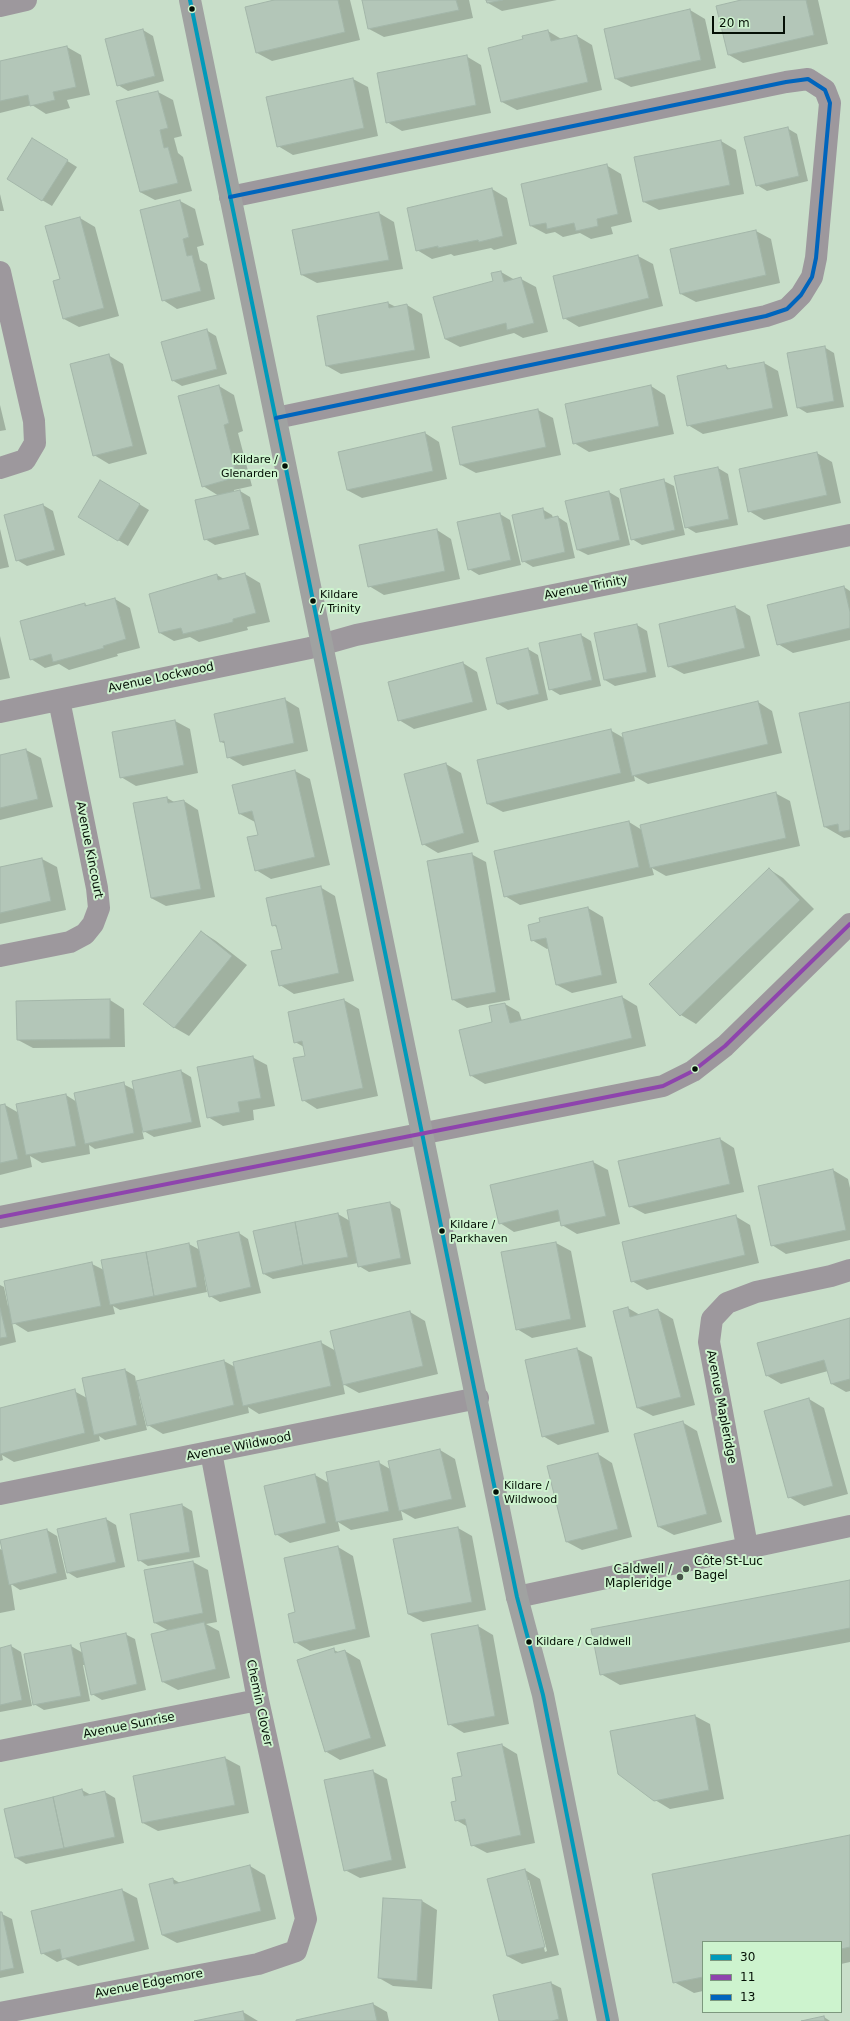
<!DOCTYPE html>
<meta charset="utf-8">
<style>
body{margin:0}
#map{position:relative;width:850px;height:2021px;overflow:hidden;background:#c8dec9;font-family:"DejaVu Sans",sans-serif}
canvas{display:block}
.legend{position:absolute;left:702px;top:1941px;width:140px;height:72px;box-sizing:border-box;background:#cdf3ce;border:1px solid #7d987e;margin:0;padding:5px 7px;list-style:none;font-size:12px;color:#040f05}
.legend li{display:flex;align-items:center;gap:8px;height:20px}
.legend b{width:20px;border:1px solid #7d987e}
.scale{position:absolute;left:712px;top:16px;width:73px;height:18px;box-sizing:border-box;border:2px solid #040f05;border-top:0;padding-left:5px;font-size:12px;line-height:14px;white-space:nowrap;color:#040f05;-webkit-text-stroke:3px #cdf3ce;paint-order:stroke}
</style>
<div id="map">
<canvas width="850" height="2021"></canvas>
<ul class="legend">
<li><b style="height:5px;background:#009aba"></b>30</li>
<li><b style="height:5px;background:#8e44ad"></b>11</li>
<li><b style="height:5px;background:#0065bd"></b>13</li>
</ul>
<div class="scale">20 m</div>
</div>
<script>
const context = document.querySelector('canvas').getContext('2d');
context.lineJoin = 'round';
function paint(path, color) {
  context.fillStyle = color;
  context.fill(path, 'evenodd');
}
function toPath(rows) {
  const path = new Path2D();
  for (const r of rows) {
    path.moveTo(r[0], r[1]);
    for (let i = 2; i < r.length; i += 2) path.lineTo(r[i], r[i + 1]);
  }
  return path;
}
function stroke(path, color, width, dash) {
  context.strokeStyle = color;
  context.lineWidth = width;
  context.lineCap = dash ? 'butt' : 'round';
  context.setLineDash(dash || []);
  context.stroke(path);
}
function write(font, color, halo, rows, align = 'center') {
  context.font = font + ' "DejaVu Sans",sans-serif';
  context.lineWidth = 4;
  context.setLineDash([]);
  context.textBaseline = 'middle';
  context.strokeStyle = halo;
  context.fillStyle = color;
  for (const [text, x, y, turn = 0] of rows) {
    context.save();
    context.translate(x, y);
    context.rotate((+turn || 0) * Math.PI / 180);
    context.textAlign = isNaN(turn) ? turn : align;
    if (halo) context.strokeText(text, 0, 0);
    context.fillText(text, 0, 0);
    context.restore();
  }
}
paint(toPath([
 [278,0,350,0,360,40,272,61,257,53,246,8],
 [363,0,469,0,473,18,384,37,369,29],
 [487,0,557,0,502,11,488,3],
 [746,0,818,0,828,44,743,63,729,55],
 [690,10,705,19,716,68,631,87,616,79],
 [143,30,153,36,164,81,128,91,118,85],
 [548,31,563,40,577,36,592,45,602,90,517,110,502,102,490,49,525,40],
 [67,47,81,55,90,95,67,100,70,108,46,114,32,105,0,113,0,62],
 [466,56,481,65,491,113,402,131,387,122],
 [353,79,368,87,378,136,293,155,278,146],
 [158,92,173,100,182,136,174,138,178,153,183,157,192,191,155,200,140,192],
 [787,128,797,134,808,181,767,191,757,185],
 [721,141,736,150,744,194,659,210,644,202],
 [42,145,77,167,52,206,42,200],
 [606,165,621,174,632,222,611,227,613,234,591,239,580,233,563,237,555,232,546,234,531,226],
 [492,189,507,198,517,244,494,250,491,248,454,256,451,254,432,259,417,250],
 [0,194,4,211,0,211],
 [180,201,195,209,204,245,197,247,200,260,207,264,215,299,177,309,163,300],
 [379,213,394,222,403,269,317,283,302,275],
 [80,218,95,227,119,316,79,327,64,319,61,280],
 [756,231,771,239,780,283,696,302,681,294],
 [638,256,653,264,663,306,579,327,564,318],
 [501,272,515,280,521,279,536,287,548,332,523,338,514,333,460,347,445,339],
 [388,303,396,307,407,305,422,314,430,358,341,374,327,366],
 [206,330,216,336,227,374,182,386,172,380],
 [824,347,834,353,844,407,807,413,797,407],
 [108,355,123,364,147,454,109,464,94,455],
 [764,363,778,371,788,416,703,434,688,425,726,366,731,370],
 [219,386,234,395,243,431,238,433,252,486,234,490,234,492,240,491,250,497,259,535,215,545,205,539,219,496,203,486],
 [651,386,665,395,674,434,589,452,574,443],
 [0,405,6,430,0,431],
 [538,410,553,418,561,455,476,473,461,465,453,428],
 [425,433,439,442,447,479,362,498,347,490],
 [817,453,832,462,841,503,764,520,749,511],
 [718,468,728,474,738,525,696,533,686,527],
 [101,481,149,510,128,546,80,517],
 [664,481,674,486,685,535,642,545,632,539],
 [609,492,619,498,630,545,588,555,578,550],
 [43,505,53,511,65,555,27,566,17,560],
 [542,509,552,515,553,518,558,517,567,523,575,558,533,567,523,561],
 [500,514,510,520,521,565,479,575,469,569,458,523],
 [0,529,9,567,0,569],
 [437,530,451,539,460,579,384,595,369,586],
 [245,574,260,583,270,622,247,627,248,630,199,642,190,637,174,641,160,633,183,586,182,584,217,575,224,579],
 [844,587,850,591,850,640,793,653,778,644],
 [115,599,130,608,140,648,117,654,118,656,69,670,59,664,45,668,31,659,85,604,88,606],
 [735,607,750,616,760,656,684,674,669,666,660,625],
 [637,625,647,631,656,677,615,686,605,680],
 [581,635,591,641,601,686,560,695,550,689,540,644],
 [0,636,10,678,0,680],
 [528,649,538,655,548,700,508,710,498,704],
 [463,663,477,672,487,710,414,729,399,720],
 [284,699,299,708,308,751,243,766,228,757,226,744,221,742,215,715],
 [758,702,772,711,782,753,648,784,634,776,635,781,503,812,488,804,610,730,624,738],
 [850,703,850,837,844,838,825,827],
 [175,721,190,729,198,773,136,786,121,777,113,733],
 [26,750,41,758,53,807,0,820,0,756],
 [446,764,461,773,479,842,438,853,423,844],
 [295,771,310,779,330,865,271,879,256,870,259,836,255,822,240,814,234,786],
 [775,793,790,801,800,846,666,876,652,868,654,875,520,905,505,896,629,822,642,830],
 [167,798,176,803,184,801,198,810,215,897,166,906,151,898],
 [471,854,486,862,510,1000,467,1008,452,999],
 [42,859,57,867,66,910,0,924,0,867],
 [769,869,783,878,814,909,696,1024,681,1015,650,984],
 [320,887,335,896,354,981,294,994,280,985,283,950,278,928,273,925],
 [588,908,603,917,617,983,572,993,557,985,549,948,547,949,532,940],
 [202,932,216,941,247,965,189,1036,175,1028,145,1003],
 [622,997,637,1006,646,1046,485,1084,470,1075,493,1022,505,1004,519,1012,522,1021],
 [110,1000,124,1009,125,1047,33,1048,18,1040],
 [344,1000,359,1009,378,1096,317,1109,303,1100,306,1057,304,1047,295,1042],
 [252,1057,267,1065,275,1106,253,1110,254,1120,223,1126,208,1117],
 [181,1071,191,1077,201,1127,154,1137,142,1130,144,1139,95,1149,89,1145,90,1154,42,1163,30,1156,32,1167,0,1175,0,1106,5,1105,19,1113,66,1095,77,1102,123,1084,135,1090],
 [720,1139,734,1148,744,1192,645,1214,630,1206],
 [593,1162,608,1170,620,1224,577,1234,562,1225,561,1221,514,1232,500,1223,491,1185],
 [833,1170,848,1179,850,1188,850,1240,786,1254,772,1245],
 [390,1203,400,1209,411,1264,369,1272,359,1266,358,1263,273,1279,264,1274,338,1214,350,1221,348,1211],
 [735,1216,750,1225,759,1263,647,1290,632,1281],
 [239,1233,248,1239,261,1293,220,1302,210,1296,206,1276,204,1276,207,1292,120,1310,113,1306,115,1314,28,1332,12,1322,16,1342,0,1346,0,1285,4,1287,8,1306,10,1306,92,1264,104,1270,189,1244,200,1250],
 [556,1243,571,1251,586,1327,532,1338,517,1329],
 [628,1308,640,1315,658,1310,673,1319,695,1405,653,1416,638,1408,614,1312],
 [410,1312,425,1321,438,1374,359,1393,343,1384,345,1394,259,1414,248,1407,249,1413,163,1434,148,1425,141,1396,139,1396,147,1430,105,1440,99,1436,100,1441,14,1462,2,1455,3,1460,0,1461,0,1409,74,1391,87,1398,125,1370,135,1376,136,1382,224,1361,235,1367,320,1342,336,1351],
 [850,1319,850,1391,846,1392,832,1384,828,1371,781,1384,766,1375],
 [577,1349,592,1357,609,1432,558,1445,543,1436],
 [809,1399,824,1408,848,1494,804,1506,789,1497],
 [682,1422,697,1431,722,1522,674,1535,659,1527,635,1435],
 [440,1450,455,1459,466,1507,415,1519,401,1511,403,1520,351,1530,338,1522,340,1531,290,1543,276,1534,315,1475,329,1483,378,1462,390,1469],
 [598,1454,612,1463,632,1537,582,1550,567,1542],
 [182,1505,192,1511,200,1557,148,1566,139,1560],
 [106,1519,116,1525,125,1567,77,1578,67,1572],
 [458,1528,472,1536,486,1610,423,1622,408,1614],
 [47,1530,57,1536,67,1579,20,1590,11,1584,15,1610,0,1613,0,1549,2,1550,0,1541],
 [338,1547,353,1556,370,1637,310,1651,295,1642],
 [193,1562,208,1570,217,1622,206,1624,219,1631,230,1678,178,1690,163,1682,169,1631,155,1623],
 [850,1581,850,1642,620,1685,601,1674],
 [478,1626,493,1635,509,1724,464,1733,449,1724,433,1635],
 [125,1634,135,1639,146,1690,102,1700,92,1694,85,1665,83,1665,90,1701,44,1710,34,1704,71,1646,83,1653],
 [11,1646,21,1652,32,1706,0,1712,0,1649],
 [334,1650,340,1653,345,1651,360,1660,386,1746,340,1760,325,1751],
 [695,1716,710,1724,724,1799,670,1809,655,1800],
 [502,1745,517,1754,535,1843,487,1853,472,1845,468,1827,456,1820,458,1802,463,1777],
 [225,1758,240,1766,249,1813,158,1831,143,1823],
 [372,1771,387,1779,406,1868,360,1878,345,1870],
 [82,1790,91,1795,105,1792,115,1798,124,1843,26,1864,16,1858],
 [850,1836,850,1962,841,1964,841,1942,703,1942,703,1991,694,1993,674,1982,653,1875],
 [250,1866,265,1875,276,1919,177,1943,162,1935,173,1879,180,1883],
 [525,1870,540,1879,559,1955,522,1964,507,1956],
 [527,1880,529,1880,547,1951,545,1952],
 [122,1890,137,1898,149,1949,78,1966,65,1959,57,1962,42,1953],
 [384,1899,422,1901,437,1910,432,1989,393,1986,379,1978],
 [0,1913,12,1919,24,1973,0,1978],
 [551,1983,561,1988,568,2021,500,2021],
 [373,2004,387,2012,389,2021,297,2021],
 [243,2012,258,2021,199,2021],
 [824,2017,830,2021,806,2021]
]), '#0003');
const building = toPath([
 [274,0,338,0,345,32,256,53,245,7,274,0],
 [362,0,456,0,459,10,368,29,362,0],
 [486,0,503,0,487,3,486,0],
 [741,0,806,0,814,35,728,55,716,6,741,0],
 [690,9,701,60,615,79,604,29,690,9],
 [143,29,155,76,117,86,105,39,143,29],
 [548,30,551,41,577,35,588,82,501,102,488,48,523,39,522,36,548,30],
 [67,46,76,87,53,92,55,100,30,106,28,95,0,101,0,61,67,46],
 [467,55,476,105,386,123,377,73,467,55],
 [353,78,364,128,277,147,266,97,353,78],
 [158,91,168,128,160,130,164,148,168,147,178,183,140,192,116,101,158,91],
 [788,127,799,176,756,186,744,137,788,127],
 [32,138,68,160,42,201,7,179,32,138],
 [721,140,730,185,643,202,634,157,721,140],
 [607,164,618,214,597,219,598,226,576,231,574,223,547,229,546,223,530,226,521,184,607,164],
 [492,188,503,236,479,242,478,240,438,248,438,246,416,251,407,208,492,188],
 [180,200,189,237,183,239,187,256,192,255,201,291,162,301,140,210,180,200],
 [379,212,389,260,301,275,292,230,379,212],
 [80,217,104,308,63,319,53,281,60,279,45,226,80,217],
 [756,230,766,275,680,294,670,249,756,230],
 [638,255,649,298,563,319,553,276,638,255],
 [501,271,504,282,521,277,534,323,507,330,506,323,445,339,433,297,493,281,491,273,501,271],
 [388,302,389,308,407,304,415,350,326,366,317,316,388,302],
 [207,329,217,369,172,381,161,342,207,329],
 [825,346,834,401,797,408,787,353,825,346],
 [109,354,133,446,93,456,70,364,109,354],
 [764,362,773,408,687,426,677,376,726,365,727,369,764,362],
 [219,385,229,423,224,425,237,477,202,487,178,396,219,385],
 [651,385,659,426,573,444,565,404,651,385],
 [538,409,546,447,460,465,452,427,538,409],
 [425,432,433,471,347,490,338,452,425,432],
 [817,452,827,495,748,512,739,469,817,452],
 [718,467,729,519,685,528,674,476,718,467],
 [664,479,675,530,631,540,620,489,664,479],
 [100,480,140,504,118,541,78,517,100,480],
 [240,490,250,529,204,540,195,500,240,490],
 [609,491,620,540,577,550,565,501,609,491],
 [43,504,55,550,16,561,4,515,43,504],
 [543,508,545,519,558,516,565,552,522,562,512,515,543,508],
 [500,513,511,560,468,570,457,522,500,513],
 [437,529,445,571,368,587,359,545,437,529],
 [245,573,256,613,233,619,233,622,183,634,181,628,159,633,149,594,217,574,218,580,245,573],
 [844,586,850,612,850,628,777,645,767,605,844,586],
 [115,598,126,639,103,646,104,648,53,662,51,654,30,660,20,621,85,603,85,606,115,598],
 [735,606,745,648,668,667,659,624,735,606],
 [637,624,647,672,604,680,594,633,637,624],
 [581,634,592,680,549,690,539,643,581,634],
 [528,648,539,694,497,704,486,658,528,648],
 [463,662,473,702,398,721,388,682,463,662],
 [285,698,294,743,227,758,224,741,220,742,214,714,285,698],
 [758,701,768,744,632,776,622,733,758,701],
 [850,702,850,830,839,832,838,824,824,827,799,713,850,702],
 [175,720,184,765,120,778,112,732,175,720],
 [611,729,621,773,487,804,477,760,611,729],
 [26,749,38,799,0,808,0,755,26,749],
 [446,763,464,833,422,845,404,774,446,763],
 [295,770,315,857,255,871,247,837,258,835,252,811,239,814,232,785,295,770],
 [776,792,786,838,650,868,640,825,776,792],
 [167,797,168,803,184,800,201,889,151,898,133,803,167,797],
 [629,821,639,867,504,897,494,851,629,821],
 [472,853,496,992,452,1000,427,861,472,853],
 [42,858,51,901,0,913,0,867,42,858],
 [769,868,800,900,680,1016,649,984,769,868],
 [321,886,339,973,279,986,271,951,282,949,276,925,272,926,266,898,321,886],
 [588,907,602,975,556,985,546,938,531,941,528,925,540,922,539,918,588,907],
 [201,931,232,956,174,1028,143,1004,201,931],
 [622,996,632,1038,470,1076,459,1030,492,1022,489,1006,505,1003,510,1023,622,996],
 [110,999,110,1039,17,1040,16,1001,110,999],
 [344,999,363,1088,302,1101,293,1058,305,1056,302,1041,294,1043,288,1012,344,999],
 [253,1056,261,1098,238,1102,240,1112,207,1118,197,1067,253,1056],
 [181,1070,192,1122,143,1132,132,1081,181,1070],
 [124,1082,134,1133,85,1144,74,1093,124,1082],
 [66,1094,76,1146,26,1155,16,1104,66,1094],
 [5,1104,18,1159,0,1163,0,1105,5,1104],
 [720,1138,730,1184,629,1207,618,1161,720,1138],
 [593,1161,606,1216,561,1226,558,1210,499,1224,490,1185,593,1161],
 [833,1169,846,1230,771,1246,758,1186,833,1169],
 [390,1202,401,1258,358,1267,347,1210,390,1202],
 [338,1213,348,1257,303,1265,295,1222,338,1213],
 [736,1215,745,1255,631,1282,622,1242,736,1215],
 [295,1222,303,1265,263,1274,253,1231,295,1222],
 [239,1232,251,1287,209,1297,197,1241,239,1232],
 [556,1242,571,1319,516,1330,501,1252,556,1242],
 [189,1243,197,1287,154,1296,146,1252,189,1243],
 [146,1252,154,1296,110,1305,101,1260,146,1252],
 [92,1262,101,1306,12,1324,4,1281,92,1262],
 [628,1307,630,1317,658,1309,681,1397,637,1408,613,1311,628,1307],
 [0,1308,7,1337,0,1338,0,1308],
 [410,1311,423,1366,343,1385,330,1331,410,1311],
 [850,1318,850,1379,831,1384,824,1360,766,1376,757,1343,850,1318],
 [321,1341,331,1386,243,1406,233,1362,321,1341],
 [577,1348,595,1424,542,1437,525,1360,577,1348],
 [224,1360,234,1405,147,1426,136,1381,224,1360],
 [125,1369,137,1425,94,1435,82,1378,125,1369],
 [75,1389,85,1433,0,1454,0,1408,75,1389],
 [809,1398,833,1486,788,1498,764,1411,809,1398],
 [683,1421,707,1514,658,1527,634,1434,683,1421],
 [440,1449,452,1499,399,1511,388,1461,440,1449],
 [598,1453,618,1529,566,1542,547,1466,598,1453],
 [379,1461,389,1511,336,1522,326,1472,379,1461],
 [315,1474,326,1523,275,1535,264,1486,315,1474],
 [182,1504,190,1552,138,1561,130,1514,182,1504],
 [106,1518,116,1562,67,1573,57,1529,106,1518],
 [458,1527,472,1602,408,1614,393,1539,458,1527],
 [47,1529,57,1573,9,1585,0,1540,47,1529],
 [338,1546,356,1629,294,1643,288,1614,295,1612,284,1558,338,1546],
 [193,1561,203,1613,154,1623,144,1570,193,1561],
 [850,1580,850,1628,600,1675,591,1629,850,1580],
 [204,1622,216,1669,162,1682,151,1634,204,1622],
 [478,1625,495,1716,448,1725,431,1634,478,1625],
 [126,1633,137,1684,91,1695,80,1643,126,1633],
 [11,1645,22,1700,0,1705,0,1648,11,1645],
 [71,1645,81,1696,33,1705,24,1654,71,1645],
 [334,1648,335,1653,345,1650,371,1738,325,1752,297,1660,334,1648],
 [695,1715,709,1790,654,1801,618,1774,610,1731,695,1715],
 [502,1744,521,1835,471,1846,465,1819,455,1821,451,1802,456,1801,452,1778,462,1776,457,1753,502,1744],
 [225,1757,235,1805,142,1823,133,1776,225,1757],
 [373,1770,392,1860,344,1871,324,1780,373,1770],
 [82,1789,84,1796,105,1791,115,1837,64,1848,53,1797,82,1789],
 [53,1797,64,1848,15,1858,4,1809,53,1797],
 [850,1835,850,1947,841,1949,841,1942,703,1942,703,1977,673,1983,652,1874,850,1835],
 [250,1865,261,1911,162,1935,149,1884,173,1878,174,1884,250,1865],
 [525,1869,545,1947,507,1956,487,1879,525,1869],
 [122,1889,135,1941,62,1959,60,1949,41,1954,31,1911,122,1889],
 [383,1898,422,1900,417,1981,378,1978,383,1898],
 [0,1912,2,1912,14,1968,0,1971,0,1912],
 [551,1982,559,2019,552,2021,499,2021,493,1995,551,1982],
 [373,2003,377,2021,296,2021,296,2020,373,2003],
 [243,2011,245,2021,194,2021,243,2011],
 [824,2016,825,2021,801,2021,824,2016]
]);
paint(building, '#b3c6b8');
stroke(building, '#a3b6a9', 1);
stroke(toPath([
 [0,6,26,0],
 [230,197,786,82,808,79,825,90,830,103,816,258,812,277,801,295,787,309,766,316,276,418],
 [0,272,34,421,35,443,25,460,0,468],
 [0,712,310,648,356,635,850,535],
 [0,956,70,942,85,934,93,924,99,908,97,888,59,700],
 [0,1217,663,1086,693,1071,725,1046,850,924],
 [0,1494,478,1398],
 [747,1546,709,1342,712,1319,727,1303,756,1292,831,1276,850,1270],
 [517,1597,850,1526],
 [0,1751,258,1700],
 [0,2013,258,1964,296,1951,306,1919,258,1700,211,1452]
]), '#9d989d', 22);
stroke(toPath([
 [190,0,517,1597,543,1695,608,2021]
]), '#a0a2a1', 22);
stroke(toPath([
 [190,0,517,1597,543,1695,608,2021]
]), '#009aba', 4);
stroke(toPath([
 [0,1217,663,1086,693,1071,725,1046,850,924]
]), '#8e44ad', 4);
stroke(toPath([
 [230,197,786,82,808,79,825,90,830,103,816,258,812,277,801,295,787,309,766,316,276,418]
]), '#0065bd', 4);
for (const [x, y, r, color] of [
 [192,9,3.5,"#040f05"],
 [285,466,3.5,"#040f05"],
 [313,601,3.5,"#040f05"],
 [695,1069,3.5,"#040f05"],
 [442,1231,3.5,"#040f05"],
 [496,1492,3.5,"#040f05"],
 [686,1569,4,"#49574a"],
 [680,1577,4,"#49574a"],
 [529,1642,3.5,"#040f05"]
]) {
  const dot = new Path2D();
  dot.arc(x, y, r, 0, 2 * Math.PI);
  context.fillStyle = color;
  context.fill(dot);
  stroke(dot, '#cdf3ce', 1.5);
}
write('11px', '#040f05', '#cdf3ce', [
 ["Kildare /",278,460,"right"],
 ["Glenarden",278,474,"right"],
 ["Kildare",320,595],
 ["/ Trinity",320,609],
 ["Kildare /",450,1225],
 ["Parkhaven",450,1239],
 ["Kildare /",504,1486],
 ["Wildwood",504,1500],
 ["Kildare / Caldwell",536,1642]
], 'left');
write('12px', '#040f05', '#cdf3ce', [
 ["Avenue Trinity",586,588,-11],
 ["Avenue Lockwood",161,678,-12],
 ["Avenue Kincourt",89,850,79],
 ["Avenue Mapleridge",721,1407,79],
 ["Avenue Wildwood",239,1447,-11],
 ["Chemin Clover",259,1703,78],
 ["Avenue Sunrise",129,1726,-11],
 ["Avenue Edgemore",149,1984,-11]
]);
write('12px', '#040f05', '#cdf3ce', [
 ["Côte St-Luc",694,1562],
 ["Bagel",694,1576],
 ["Caldwell /",672,1570,"right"],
 ["Mapleridge",672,1584,"right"]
], 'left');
</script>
